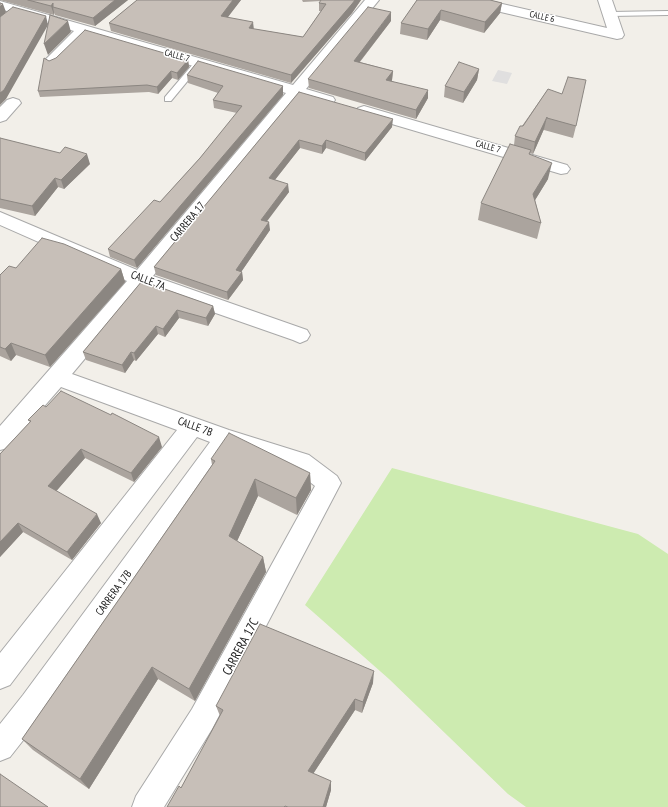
<!DOCTYPE html>
<style>
body{margin:0}
canvas{display:block;background:#f2efe9}
</style>
<canvas width="668" height="807"></canvas>
<script>
const context = document.querySelector('canvas').getContext('2d');
context.lineJoin = 'round';
function paint(path, color) {
  context.fillStyle = color;
  context.fill(path, 'evenodd');
}
function toPath(rows) {
  const path = new Path2D();
  for (const r of rows) {
    path.moveTo(r[0], r[1]);
    for (let i = 2; i < r.length; i += 2) path.lineTo(r[i], r[i + 1]);
  }
  return path;
}
function stroke(path, color, width, dash) {
  context.strokeStyle = color;
  context.lineWidth = width;
  context.lineCap = dash ? 'butt' : 'round';
  context.setLineDash(dash || []);
  context.stroke(path);
}
function write(font, color, halo, rows, align = 'center') {
  context.font = font + ' "PT Sans Narrow",sans-serif';
  context.lineWidth = 3;
  context.setLineDash([]);
  context.textBaseline = 'middle';
  context.strokeStyle = halo;
  context.fillStyle = color;
  for (const [text, x, y, turn = 0] of rows) {
    context.save();
    context.translate(x, y);
    context.rotate((+turn || 0) * Math.PI / 180);
    context.textAlign = isNaN(turn) ? turn : align;
    if (halo) context.strokeText(text, 0, 0);
    context.fillText(text, 0, 0);
    context.restore();
  }
}
paint(toPath([
 [498,70,512,73,507,84,492,81]
]), '#e0dfdf');
paint(toPath([
 [392,468,638,534,668,554,668,807,526,807,508,794,389,679,305,605]
]), '#cdebb0');
const service = toPath([
 [668,11,668,15,611,16,607,14,611,12,668,11],
 [193,64,199,64,200,66,171,101,165,101,165,97,193,64]
]);
const minor = toPath([
 [365,0,379,0,306,89,333,97,335,100,333,103,327,105,300,97,153,276,307,330,310,335,307,340,300,343,293,340,144,288,72,374,229,430,309,455,337,476,341,483,212,729,164,807,132,807,136,796,192,709,315,486,293,469,231,449,43,715,10,757,0,761,0,724,23,695,210,442,197,437,10,685,0,689,0,653,177,430,61,387,8,448,0,450,0,426,127,281,0,225,0,212,137,270,286,93,87,35,57,64,52,66,47,64,44,61,74,31,0,9,0,1,293,85,365,0],
 [460,0,485,0,607,28,598,0,612,0,624,35,622,38,617,39,462,3,460,0],
 [13,98,19,100,21,103,6,120,0,122,0,107,7,100,13,98],
 [364,106,567,165,570,169,567,173,561,174,358,114,356,111,358,108,364,106]
]);
stroke(service, '#a9a9a9', 2);
stroke(minor, '#a9a9a9', 2);
paint(service, '#fff');
paint(minor, '#fff');
paint(toPath([
 [0,0,128,0,95,26,55,15,54,13,54,15],
 [137,0,241,0,227,17,254,29,303,37,321,11,319,11,319,3,321,1,303,2,302,0,361,0,352,13,291,83,111,31,109,23],
 [417,0,502,3,500,13,484,33,440,20,427,40,400,34,401,23],
 [391,21,360,62,393,71,392,80,392,81,428,98,416,119,309,88,308,79],
 [188,60,189,67,178,80,172,78,158,94,149,92,40,97,38,91,49,61],
 [479,69,477,80,463,103,444,97,445,86],
 [187,75,283,86,283,95,137,268,110,257,108,249,160,202,200,158,237,113,214,108,213,100,218,93,188,83],
 [548,89,576,126,573,138,544,130,544,129,533,154,530,153,530,154,548,179,535,200,541,223,537,239,478,220,481,203,514,145,515,136],
 [299,92,392,127,365,161,326,148,322,154,300,148,275,180,289,192,266,221,270,230,241,272,242,272,243,280,228,300,156,275,154,267],
 [0,138,90,164,64,189,58,187,35,216,0,208],
 [16,268,121,269,125,282,50,367,16,355,11,361,0,356,0,275],
 [142,281,213,306,215,314,208,326,179,318,165,337,158,334,136,361,134,360,125,373,86,360,83,352],
 [46,407,162,447,134,482,85,458,56,491,101,523,72,560,23,532,0,557,0,454,30,422,28,420],
 [211,459,310,473,311,490,297,515,258,496,237,541,263,557,266,572,195,701,158,679,89,789,33,750,22,739,212,465],
 [373,683,362,713,355,710,313,774,331,781,331,790,326,807,167,807,181,788,220,716,216,706]
]), '#aba49e');
paint(toPath([
 [115,0,128,0,95,26,93,18],
 [233,0,241,0,222,25,221,16],
 [355,0,361,0,352,13,291,83,291,75],
 [53,3,53,7,54,13,54,15,51,6],
 [502,3,500,13,484,33,485,22],
 [3,4,6,12,0,18,0,7],
 [441,10,440,20,427,40,428,29],
 [391,12,391,21,354,69,354,61],
 [46,16,48,25,6,99,0,105,0,93],
 [68,21,71,32,48,55,44,44],
 [253,22,254,30,249,28],
 [188,60,189,67,178,80,177,73],
 [479,69,477,80,463,103,464,92],
 [171,71,172,78,158,94,157,87],
 [393,71,392,80,386,89,386,80],
 [283,86,283,95,137,268,134,260],
 [428,90,428,98,416,119,416,110],
 [547,117,544,129,533,154,535,142],
 [393,119,392,127,365,161,365,153],
 [299,140,300,148,270,186,269,178],
 [326,140,326,148,322,154,322,146],
 [87,154,90,164,64,189,61,180],
 [552,163,548,179,529,210,533,194],
 [55,178,58,187,35,216,32,206],
 [288,184,289,192,262,228,261,220],
 [269,222,270,230,237,278,236,270],
 [121,269,125,282,50,367,45,355],
 [242,272,243,280,228,300,227,292],
 [213,306,215,314,208,326,206,318],
 [177,310,179,318,165,337,163,329],
 [156,326,158,334,136,361,134,353],
 [11,343,16,355,11,361,5,349],
 [131,352,134,360,125,373,122,365],
 [159,437,162,447,134,482,131,473],
 [81,449,85,458,53,495,48,486],
 [310,473,311,490,297,515,296,498],
 [255,479,258,496,232,552,229,536],
 [97,514,101,523,72,560,67,552],
 [18,523,23,532,0,557,0,542],
 [263,557,266,572,195,701,189,689],
 [152,667,158,679,89,789,80,779],
 [374,671,373,683,362,713,363,702],
 [355,699,355,710,309,780,308,771],
 [331,781,331,790,326,807,323,807]
]), '#8b8681');
const building = toPath([
 [28,0,115,0,93,18,53,7,53,3,51,6,28,0],
 [137,0,233,0,221,16,253,22,249,28,303,37,326,4,319,3,321,0,355,0,352,4,291,75,109,23,137,0],
 [417,0,490,0,502,3,485,22,441,10,428,29,401,23,417,0],
 [0,3,3,4,0,7,0,3],
 [13,7,46,16,4,90,0,93,0,17,13,7],
 [368,7,391,12,354,61,393,71,386,80,428,90,416,110,308,79,368,7],
 [50,15,68,21,44,44,50,15],
 [85,30,188,60,177,73,171,71,157,87,147,85,38,91,44,58,49,61,56,58,85,30],
 [198,61,283,86,134,260,108,249,154,200,160,202,200,158,242,106,213,100,223,86,187,75,198,61],
 [459,62,479,69,464,92,445,86,459,62],
 [568,77,586,80,576,126,547,118,547,117,535,142,515,136,520,126,523,126,548,89,562,94,568,77],
 [299,92,393,119,365,153,326,140,322,146,299,140,269,178,288,184,261,220,269,222,236,270,242,272,227,292,154,267,299,92],
 [0,138,60,153,65,147,87,154,61,180,55,178,32,206,0,199,0,138],
 [510,144,531,150,529,154,552,163,533,194,541,223,481,203,510,144],
 [42,238,64,244,121,269,45,355,11,343,5,349,0,347,0,275,9,266,16,268,42,238],
 [142,281,213,306,206,318,177,310,163,329,156,326,134,353,131,352,122,365,83,352,142,281],
 [61,391,111,415,112,413,159,437,131,473,81,449,48,486,97,514,67,552,18,523,0,542,0,454,31,421,28,420,43,405,46,407,61,391],
 [229,433,310,473,296,498,255,479,229,536,263,557,189,689,152,667,80,779,22,739,215,461,211,459,229,433],
 [260,624,374,671,363,702,355,699,308,771,331,781,323,807,288,807,285,806,284,807,167,807,179,786,181,788,223,710,216,706,260,624],
 [0,774,48,807,0,807,0,774]
]);
paint(building, '#c7bfb8');
stroke(building, '#8b8681', 1);
write('9px', '#222', '#fff', [
 ["CALLE 6",542,17,13],
 ["CALLE 7",177,56,16],
 ["CALLE 7",488,147,16]
]);
write('11px', '#222', '#fff', [
 ["CARRERA 17",188,222,-50],
 ["CALLE 7A",148,281,21],
 ["CALLE 7B",195,427,20],
 ["CARRERA 17B",114,593,-54]
]);
write('13px', '#222', '#fff', [
 ["CARRERA 17C",241,647,-62]
]);
</script>
